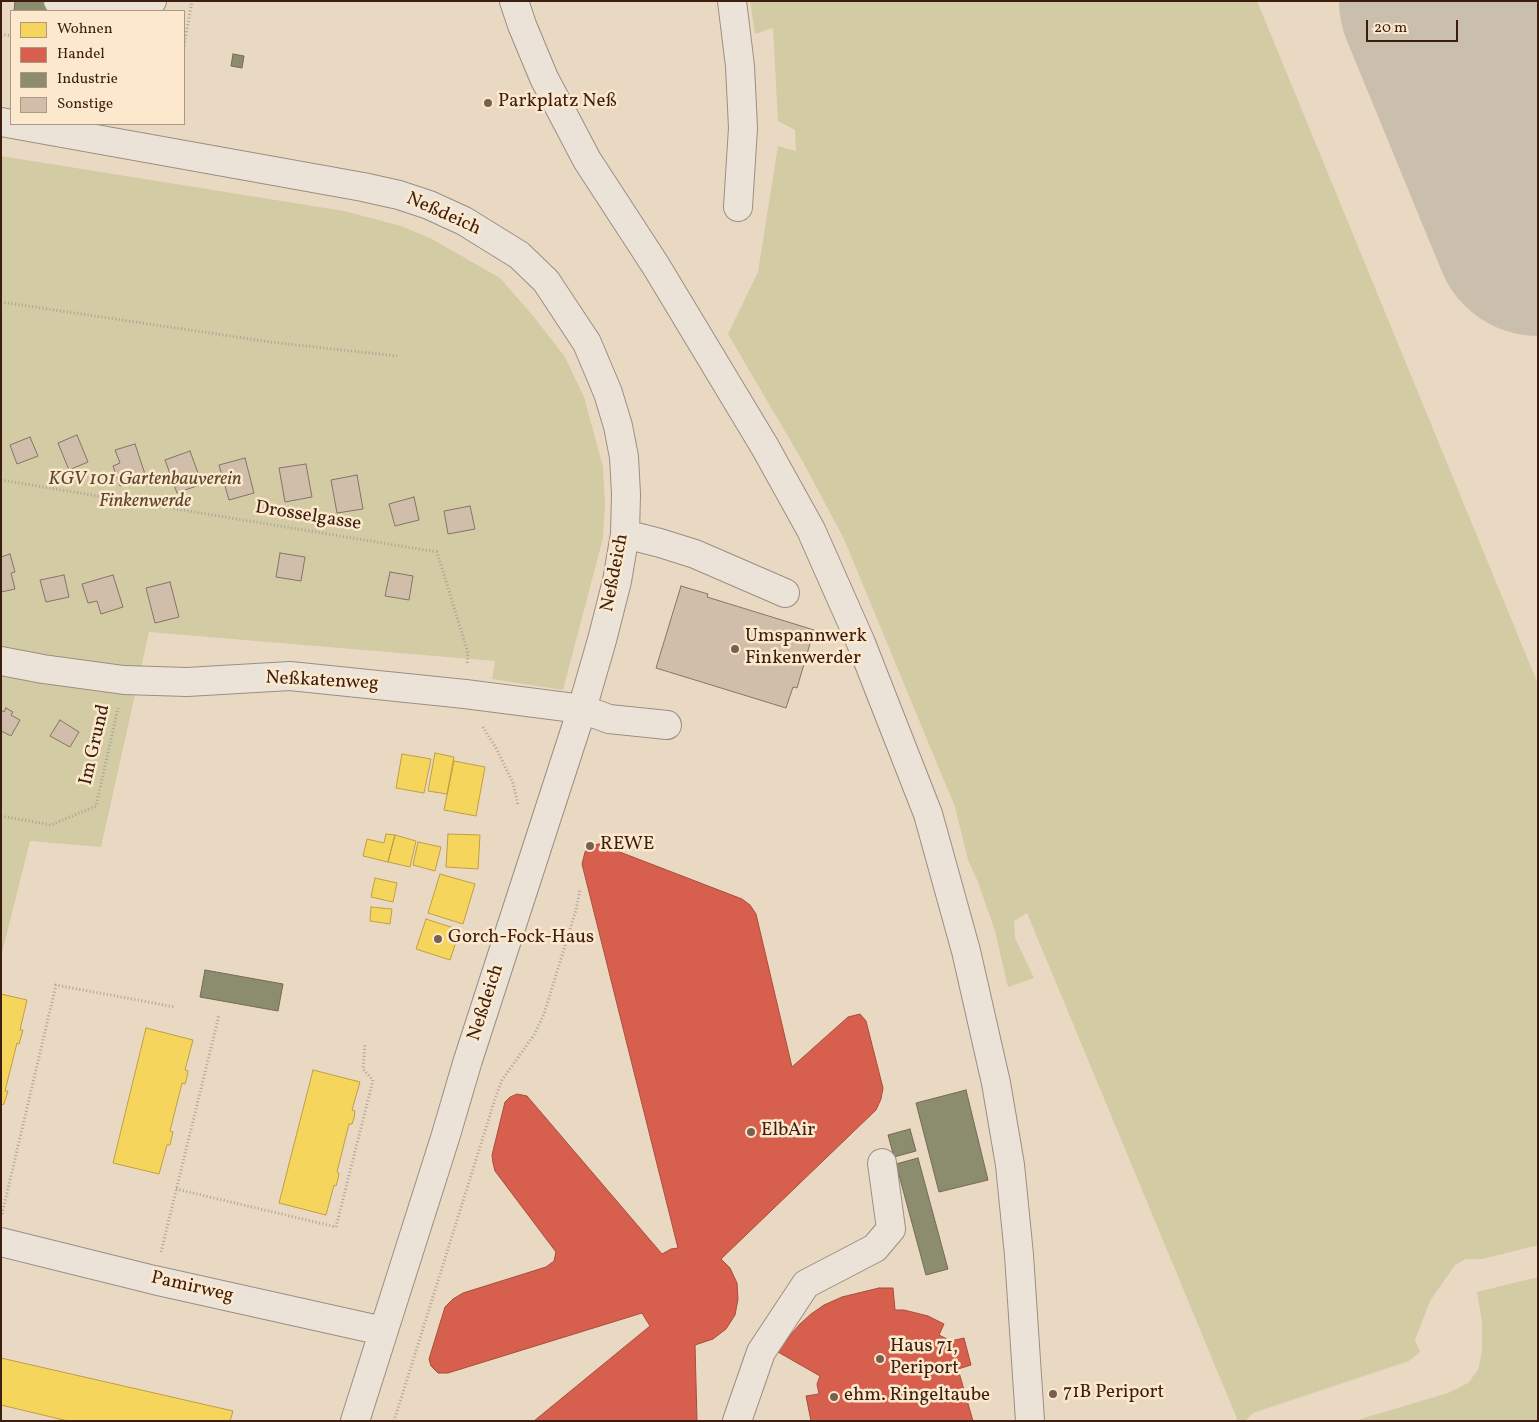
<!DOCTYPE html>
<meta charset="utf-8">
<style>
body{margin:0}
#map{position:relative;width:1539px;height:1422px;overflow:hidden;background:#ead9c2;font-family:Vollkorn,serif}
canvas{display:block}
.frame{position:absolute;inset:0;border:2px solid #3c1e11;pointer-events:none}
.legend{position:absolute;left:10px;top:10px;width:175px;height:115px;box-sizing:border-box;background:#fce8cc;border:1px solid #af9781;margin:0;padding:6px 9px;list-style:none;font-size:15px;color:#3c1e11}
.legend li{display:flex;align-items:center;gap:10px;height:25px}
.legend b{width:25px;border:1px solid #af9781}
.scale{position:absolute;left:1366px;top:20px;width:92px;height:22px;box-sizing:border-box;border:2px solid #3c1e11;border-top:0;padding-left:6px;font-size:15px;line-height:18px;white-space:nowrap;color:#3c1e11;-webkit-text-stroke:4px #fce8cc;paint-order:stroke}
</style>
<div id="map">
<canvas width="1539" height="1422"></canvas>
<div class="frame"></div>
<ul class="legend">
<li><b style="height:14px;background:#f6d55c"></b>Wohnen</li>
<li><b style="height:14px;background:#d6604d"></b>Handel</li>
<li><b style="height:14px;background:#8c8c6e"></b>Industrie</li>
<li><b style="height:14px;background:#d1beaa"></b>Sonstige</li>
</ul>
<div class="scale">20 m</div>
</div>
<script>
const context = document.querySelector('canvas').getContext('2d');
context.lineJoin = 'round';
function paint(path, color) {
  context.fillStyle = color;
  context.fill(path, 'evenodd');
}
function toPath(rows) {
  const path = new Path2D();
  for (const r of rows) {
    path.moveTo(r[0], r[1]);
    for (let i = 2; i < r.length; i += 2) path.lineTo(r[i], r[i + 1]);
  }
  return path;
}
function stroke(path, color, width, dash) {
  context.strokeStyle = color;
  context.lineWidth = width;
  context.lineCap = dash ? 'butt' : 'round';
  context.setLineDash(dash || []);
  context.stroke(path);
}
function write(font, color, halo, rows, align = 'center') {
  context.font = font + ' Vollkorn,serif';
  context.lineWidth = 5;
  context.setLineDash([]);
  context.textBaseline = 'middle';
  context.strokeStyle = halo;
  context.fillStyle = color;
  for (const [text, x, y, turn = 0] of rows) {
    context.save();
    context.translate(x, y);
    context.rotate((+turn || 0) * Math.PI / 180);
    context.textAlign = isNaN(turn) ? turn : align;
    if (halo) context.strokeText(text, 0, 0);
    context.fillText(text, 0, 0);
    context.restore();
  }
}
paint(toPath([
 [750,1,1257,1,1538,684,1538,1245,1482,1259,1466,1259,1455,1265,1430,1301,1415,1340,1420,1352,1409,1361,1253,1413,1245,1421,1238,1421,1027,913,1014,921,1015,938,1034,978,1008,987,995,931,978,882,968,860,955,807,844,539,803,462,728,334,758,272,778,146,796,151,795,130,778,121,773,28,755,34],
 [1,156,344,211,401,226,432,239,500,278,534,317,565,357,584,397,603,467,605,504,603,538,563,690,492,679,495,661,149,632,101,847,30,841,1,957],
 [1538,1277,1538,1421,1354,1421,1448,1393,1468,1383,1478,1370,1482,1351,1482,1321,1477,1292]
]), '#d3cba3');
const homes = toPath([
 [435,753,454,757,447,794,428,791,435,753],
 [402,754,431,759,424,793,396,788,402,754],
 [454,761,485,767,476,816,444,810,454,761],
 [386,834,395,835,388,862,363,856,367,839,384,843,386,834],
 [448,834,480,835,478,869,446,867,448,834],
 [395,835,416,841,410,867,388,862,395,835],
 [418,842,441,847,435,871,413,865,418,842],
 [440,874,475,884,463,924,428,913,440,874],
 [375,878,397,883,393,902,371,897,375,878],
 [371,907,392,909,390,924,370,921,371,907],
 [426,919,460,930,450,960,416,949,426,919],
 [1,994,27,1000,20,1030,23,1030,19,1044,17,1043,5,1091,8,1091,4,1104,1,1105,1,994],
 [146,1028,193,1040,185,1070,188,1071,187,1077,185,1084,182,1083,170,1131,173,1132,170,1145,167,1145,159,1174,113,1163,146,1028],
 [313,1070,360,1082,352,1110,355,1111,354,1118,352,1124,349,1124,337,1172,339,1173,338,1179,336,1186,334,1185,326,1215,279,1203,313,1070],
 [1,1358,233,1411,230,1421,68,1421,1,1405,1,1358]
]);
paint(homes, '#f6d55c');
stroke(homes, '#be9e46', 1);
const shops = toPath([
 [599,844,742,899,750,905,756,914,792,1067,848,1017,860,1014,866,1021,883,1088,881,1099,876,1110,721,1259,730,1268,737,1283,738,1299,735,1315,726,1329,713,1339,695,1345,697,1421,534,1421,650,1326,642,1313,448,1373,438,1373,431,1366,429,1359,445,1307,453,1299,463,1293,546,1267,554,1261,556,1252,495,1171,493,1163,492,1155,505,1102,510,1097,517,1094,527,1096,662,1254,671,1249,678,1248,582,864,585,852,590,846,599,844],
 [879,1288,893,1288,895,1310,904,1310,928,1316,944,1324,939,1335,951,1341,964,1338,971,1365,958,1369,973,1421,811,1421,806,1396,819,1394,817,1384,820,1376,778,1352,787,1339,800,1324,811,1314,824,1305,842,1297,879,1288]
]);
paint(shops, '#d6604d');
stroke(shops, '#a84c3b', 1);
const industry = toPath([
 [15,1,85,1,83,11,14,11,15,1],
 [233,54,244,56,242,68,231,66,233,54],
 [205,970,283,984,278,1011,200,997,205,970],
 [966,1090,988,1180,939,1192,916,1103,966,1090],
 [910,1129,916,1151,894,1157,888,1135,910,1129],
 [918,1158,948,1269,926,1275,896,1164,918,1158]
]);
paint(industry, '#8c8c6e');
stroke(industry, '#746b52', 1);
stroke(toPath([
 [1443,1,1538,232]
]), '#cabead', 208);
const building = toPath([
 [77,435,88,462,69,470,58,443,77,435],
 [30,437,38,456,17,464,10,445,30,437],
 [135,444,146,477,120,486,113,466,120,463,115,450,135,444],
 [190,451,202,484,177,493,165,460,190,451],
 [245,458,254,493,229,500,219,465,245,458],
 [306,464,312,497,285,502,279,468,306,464],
 [357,475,363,509,337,513,331,480,357,475],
 [414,497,419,520,395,526,389,504,414,497],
 [470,506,475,529,448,534,444,511,470,506],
 [280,553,305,557,301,581,276,577,280,553],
 [10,554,15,572,11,573,15,589,1,592,1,557,10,554],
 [390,572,413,576,409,600,385,596,390,572],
 [64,575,69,597,46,602,40,580,64,575],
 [113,575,123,607,101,614,97,601,88,603,82,584,113,575],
 [170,582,179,617,155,623,146,588,170,582],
 [681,586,708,594,707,597,814,630,797,688,793,687,786,708,656,668,681,586],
 [6,708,13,712,11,715,20,720,11,736,1,731,1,710,4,712,6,708],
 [60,720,79,732,70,747,50,736,60,720]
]);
paint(building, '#d1beaa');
stroke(building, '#837568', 1);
const minor = toPath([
 [58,1,117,11,135,10,152,1],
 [514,1,522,25,544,78,587,160,656,266,765,447,811,530,861,643,928,814,966,951,996,1083,1010,1165,1019,1255,1030,1421],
 [732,1,740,66,743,128,738,207],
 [1,122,363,187,399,195,429,205,464,221,519,255,546,281,587,343,608,393,618,426,624,457,626,494,625,534,617,581,602,640,582,709,468,1060,445,1138,355,1421],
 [625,534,660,543,695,554,785,593],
 [1,661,43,669,124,680,187,682,290,676,465,694,582,709,609,719,667,725],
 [1,1242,154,1280,383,1331],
 [737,1421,761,1352,806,1284,875,1248,891,1229,882,1163]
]);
stroke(minor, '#9b8e80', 30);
stroke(toPath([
 [1,34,11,36],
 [184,46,192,1],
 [1,302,270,342,397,356],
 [1,480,437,552,468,653,467,665],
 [483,727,496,748,513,783,518,805],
 [1,816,51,825,96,806,118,708],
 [176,1189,336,1227,373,1080,363,1069,365,1043],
 [2,1214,56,985,175,1007],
 [161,1252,219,1015],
 [394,1421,495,1099,502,1080,534,1035,544,1014,576,910,580,890]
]), '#aba298', 3, [1, 2.5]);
stroke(minor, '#ece3d8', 28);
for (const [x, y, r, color] of [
 [488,103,5,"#795f4f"],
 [735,649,5,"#795f4f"],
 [590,846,5,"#795f4f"],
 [438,939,5,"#795f4f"],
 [751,1132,5,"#795f4f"],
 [880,1359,5,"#795f4f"],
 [1053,1394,5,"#795f4f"],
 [834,1397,5,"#795f4f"]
]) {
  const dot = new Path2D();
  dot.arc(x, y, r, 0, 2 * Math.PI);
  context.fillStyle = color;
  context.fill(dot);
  stroke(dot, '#fce8cc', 2);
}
write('19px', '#3c1e11', '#fce8cc', [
 ["Parkplatz Neß",498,103],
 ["Umspannwerk",745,638],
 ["Finkenwerder",745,660],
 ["REWE",600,846],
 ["Gorch-Fock-Haus",448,939],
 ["ElbAir",761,1132],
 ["Haus 71,",890,1348],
 ["Periport",890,1370],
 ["71B Periport",1063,1394],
 ["ehm. Ringeltaube",844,1397]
], 'left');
write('19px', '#3c1e11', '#fce8cc', [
 ["Neßdeich",443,215,24],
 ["Drosselgasse",308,517,9],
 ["Neßdeich",616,573,-79],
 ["Neßkatenweg",322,682,3],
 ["Im Grund",96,745,-77],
 ["Neßdeich",487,1003,-72],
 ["Pamirweg",192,1288,13]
]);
write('italic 19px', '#5d462f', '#fce8cc', [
 ["KGV 101 Gartenbauverein",145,481],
 ["Finkenwerde",145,503]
]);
</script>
